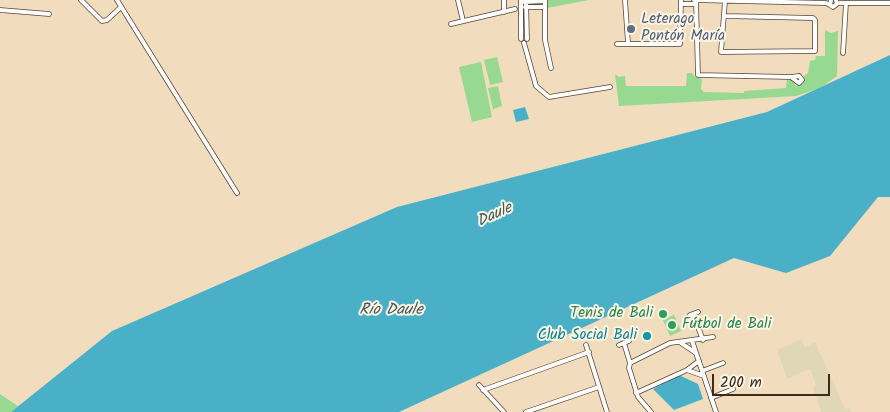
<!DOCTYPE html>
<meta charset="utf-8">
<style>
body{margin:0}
#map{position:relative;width:890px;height:412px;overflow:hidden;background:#f1ddbd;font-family:Kalam,sans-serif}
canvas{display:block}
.scale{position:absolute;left:712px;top:374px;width:118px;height:22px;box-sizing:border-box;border:2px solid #3b2a1e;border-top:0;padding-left:6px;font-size:15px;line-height:18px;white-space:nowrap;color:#3b2a1e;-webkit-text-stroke:4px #fcf5e5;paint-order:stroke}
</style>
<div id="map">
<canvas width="890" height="412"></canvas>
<div class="scale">200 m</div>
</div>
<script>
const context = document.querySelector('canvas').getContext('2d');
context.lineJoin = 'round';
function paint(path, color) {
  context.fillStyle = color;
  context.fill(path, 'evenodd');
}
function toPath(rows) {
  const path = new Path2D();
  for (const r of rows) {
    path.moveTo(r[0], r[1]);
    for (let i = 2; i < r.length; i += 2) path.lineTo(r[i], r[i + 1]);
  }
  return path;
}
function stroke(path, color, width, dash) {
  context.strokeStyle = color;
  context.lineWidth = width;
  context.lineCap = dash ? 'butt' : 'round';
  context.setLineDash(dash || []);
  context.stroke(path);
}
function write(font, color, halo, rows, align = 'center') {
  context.font = font + ' Kalam,sans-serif';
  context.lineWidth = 4;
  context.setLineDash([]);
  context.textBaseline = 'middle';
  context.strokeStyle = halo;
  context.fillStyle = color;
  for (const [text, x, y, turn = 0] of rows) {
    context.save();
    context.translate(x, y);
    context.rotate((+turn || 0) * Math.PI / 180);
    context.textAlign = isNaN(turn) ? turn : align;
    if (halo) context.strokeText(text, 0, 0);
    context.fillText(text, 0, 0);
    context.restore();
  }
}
paint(toPath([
 [801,339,805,347,815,342,845,409,849,408,852,412,821,412,813,387,816,385,810,369,787,379,777,350]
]), '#e0d7b7');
paint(toPath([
 [547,0,589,0,547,8],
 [825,30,831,33,838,31,837,76,820,88,796,96,619,106,615,74,619,77,625,76,626,86,686,86,687,73,692,73,695,77,702,79,701,89,704,92,744,93,744,91,786,88,787,79,792,80,796,86,800,85,805,81,804,76,808,73,810,61,815,60,816,56,825,56],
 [497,57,503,82,490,85,484,60],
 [481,62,492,117,472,122,459,67],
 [498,86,502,106,493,109,488,88],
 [674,315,681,331,670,336,663,320],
 [0,394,18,406,11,412,0,412]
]), '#97d990');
paint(toPath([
 [890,55,890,197,878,197,830,256,786,273,734,258,399,412,11,412,112,331,397,207,767,112],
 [525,107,529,119,516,122,513,110],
 [679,375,698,384,703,399,674,410,653,389]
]), '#49b0c8');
const minor = toPath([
 [81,0,102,21,107,20,121,7],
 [117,0,237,193],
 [458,0,463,21],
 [504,0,504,12],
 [526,0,527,39],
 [545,0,545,40,551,68],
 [625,0,628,43],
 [694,0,826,3,830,5],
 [696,0,698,75,791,77],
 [831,0,830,5,833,7,837,4,836,0],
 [524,2,545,1],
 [840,3,890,3],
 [681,4,696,4],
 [525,7,545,7],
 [0,10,49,14],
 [725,16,813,18,815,20,815,51,721,52,725,1],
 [451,24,515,9],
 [521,39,521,0],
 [524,43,536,86,549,97,610,87],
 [617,44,680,44,681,0],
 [843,53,846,3],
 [799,76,802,80,799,83,791,77,799,76],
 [693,314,703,340],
 [690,315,698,312],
 [692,341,716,412],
 [624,343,630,363],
 [681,343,696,353],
 [586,345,607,412],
 [619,345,629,341],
 [687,370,699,361],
 [702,371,723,363],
 [479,385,504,412],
 [483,390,589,352],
 [636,393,687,370,704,376],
 [711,398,733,389],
 [526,412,599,387],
 [651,412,638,397,629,368,630,363,670,343,713,337]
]);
stroke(minor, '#564536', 5.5);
stroke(minor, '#fff', 4);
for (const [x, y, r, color] of [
 [631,29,5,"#5c6f8a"],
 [663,314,5,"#2e9e5b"],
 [672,325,5,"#2e9e5b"],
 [647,336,5,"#0f9aa8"]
]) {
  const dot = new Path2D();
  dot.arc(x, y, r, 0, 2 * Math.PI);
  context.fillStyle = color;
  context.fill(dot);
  stroke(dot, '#fcf5e5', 2);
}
write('15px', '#4e5e75', '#fcf5e5', [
 ["Leterago",641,20],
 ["Pontón María",641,37]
], 'left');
write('15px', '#27864d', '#fcf5e5', [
 ["Tenis de Bali",653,314],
 ["Fútbol de Bali",682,325,"left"]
], 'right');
write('15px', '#0d838f', '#fcf5e5', [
 ["Club Social Bali",637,336]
], 'right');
write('italic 16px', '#40595a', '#fcf5e5', [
 ["Daule",495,216,-25],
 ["Río Daule",391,311]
]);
</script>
